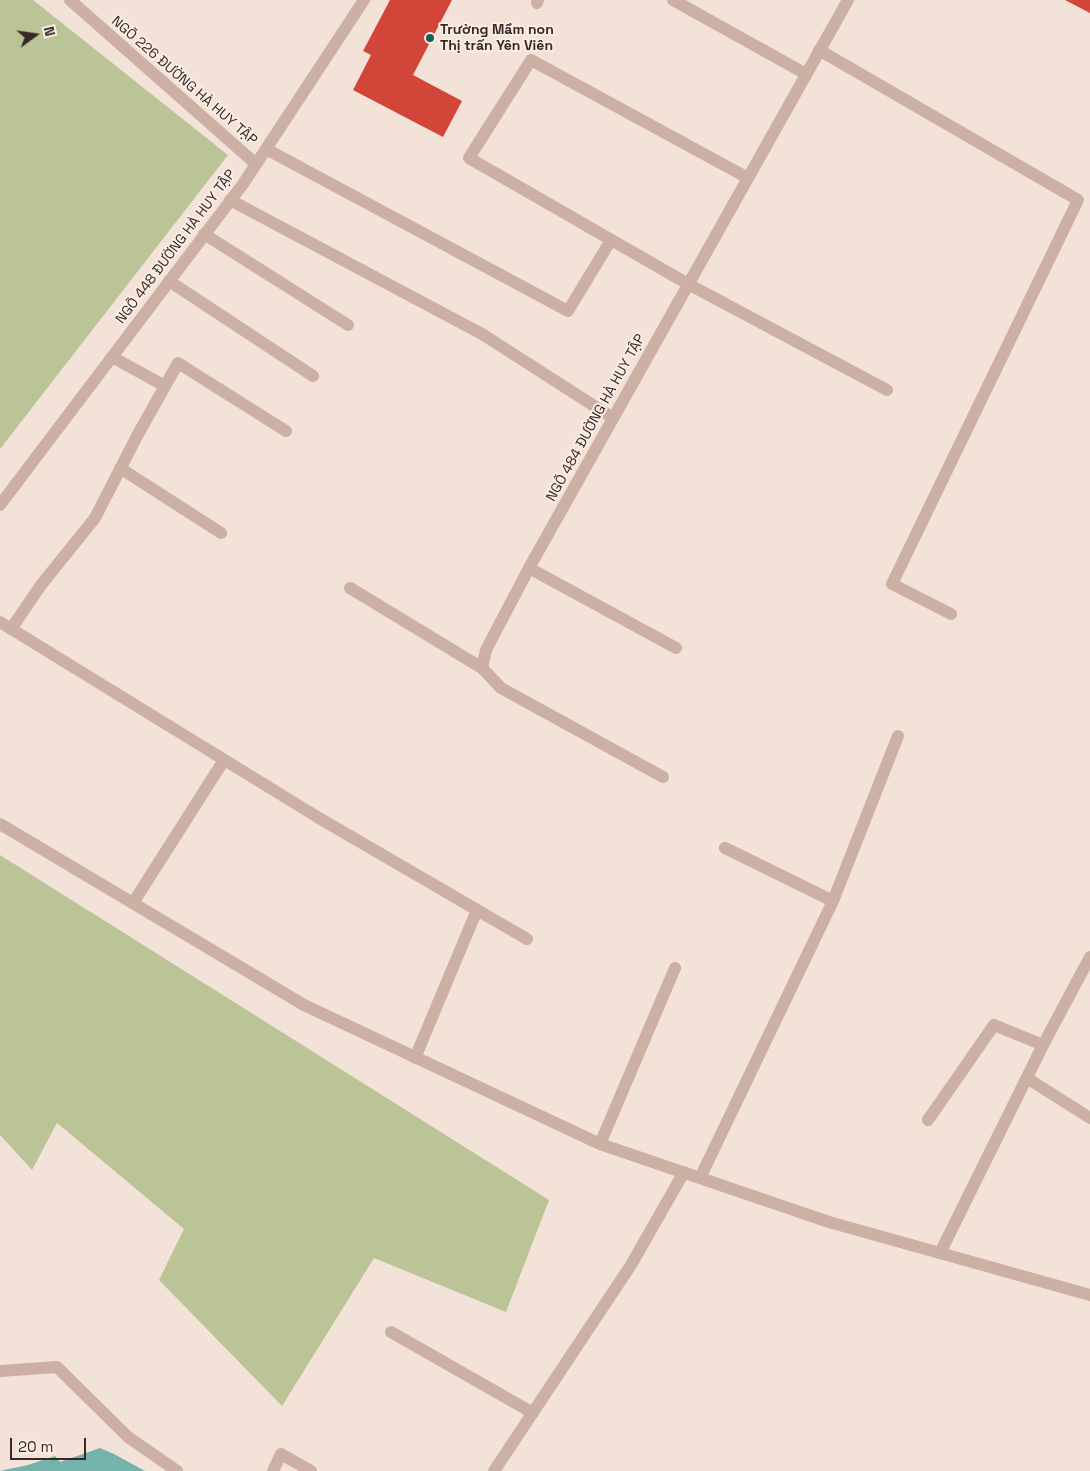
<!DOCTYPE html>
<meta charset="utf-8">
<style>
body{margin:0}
#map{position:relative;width:1090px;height:1471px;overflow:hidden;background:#f3e2d8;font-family:"Space Grotesk",sans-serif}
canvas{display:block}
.north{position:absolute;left:10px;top:10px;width:50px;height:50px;-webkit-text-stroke:4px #fbede4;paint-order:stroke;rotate:76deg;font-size:14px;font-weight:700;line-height:20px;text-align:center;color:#372826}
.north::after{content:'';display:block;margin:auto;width:18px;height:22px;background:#372826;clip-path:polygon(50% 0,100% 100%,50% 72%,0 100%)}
.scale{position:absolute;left:10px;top:1438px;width:76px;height:22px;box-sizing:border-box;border:2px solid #372826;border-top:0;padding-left:6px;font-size:15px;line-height:18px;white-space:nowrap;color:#372826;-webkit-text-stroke:4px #fbede4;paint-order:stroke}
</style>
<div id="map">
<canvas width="1090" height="1471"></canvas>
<div class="north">N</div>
<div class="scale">20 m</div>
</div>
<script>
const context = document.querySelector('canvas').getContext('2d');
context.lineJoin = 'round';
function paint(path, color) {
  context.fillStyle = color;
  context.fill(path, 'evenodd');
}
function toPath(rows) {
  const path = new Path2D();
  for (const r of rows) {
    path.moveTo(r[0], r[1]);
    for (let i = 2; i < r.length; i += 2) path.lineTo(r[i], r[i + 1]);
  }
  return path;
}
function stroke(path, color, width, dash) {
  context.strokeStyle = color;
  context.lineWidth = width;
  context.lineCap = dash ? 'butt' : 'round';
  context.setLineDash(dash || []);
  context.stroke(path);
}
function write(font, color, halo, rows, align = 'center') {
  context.font = font + ' "Space Grotesk",sans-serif';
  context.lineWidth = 4;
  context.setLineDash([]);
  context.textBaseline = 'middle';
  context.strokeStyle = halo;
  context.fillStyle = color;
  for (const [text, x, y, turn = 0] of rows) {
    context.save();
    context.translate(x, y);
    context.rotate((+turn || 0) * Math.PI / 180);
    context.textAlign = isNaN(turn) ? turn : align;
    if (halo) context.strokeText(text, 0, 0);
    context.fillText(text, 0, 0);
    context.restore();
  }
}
paint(toPath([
 [0,0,33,0,228,155,0,449],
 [0,855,549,1200,506,1312,374,1258,282,1406,159,1280,184,1229,57,1123,32,1170,0,1135]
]), '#bbc497');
paint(toPath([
 [100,1448,114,1454,145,1471,0,1471,28,1465,55,1456,60,1462]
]), '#74b3ac');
paint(toPath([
 [390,0,452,0,413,75,462,101,443,137,353,90,371,55,363,51],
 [1065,0,1090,0,1090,13]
]), '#d14638');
stroke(toPath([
 [819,50,1078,200,892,584,951,614],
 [204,234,348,325],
 [169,281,313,376],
 [112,357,165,386],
 [120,468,221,533],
 [350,588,482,668],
 [11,629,41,585,95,518,137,436,178,363,286,431],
 [133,903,224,760],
 [1027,1078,1090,1118],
 [928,1120,994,1025,1043,1045],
 [940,1253,1043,1045,1090,957]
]), '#ccb0a3', 12);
stroke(toPath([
 [70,0,256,164],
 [673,0,806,74],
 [537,3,538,0],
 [266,149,568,311,611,240],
 [748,178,531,60,469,158,688,284,887,390],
 [230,200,482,334,613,418],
 [529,568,676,648],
 [0,622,319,818,527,939],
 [663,777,501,688,482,668,486,650,529,568,848,0],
 [0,824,304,1005,600,1144,829,1222,1090,1295],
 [725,848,833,901],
 [415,1058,477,910],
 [600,1144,675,968],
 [700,1178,833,901,898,736],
 [391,1332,533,1413],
 [0,1371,57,1367,128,1437,177,1471],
 [273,1471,281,1454,311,1471],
 [494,1471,631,1265,684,1172]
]), '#ccb0a3', 12);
stroke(toPath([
 [0,505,243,184,364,0]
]), '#ccb0a3', 12);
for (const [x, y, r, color] of [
 [430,38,5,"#185c56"]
]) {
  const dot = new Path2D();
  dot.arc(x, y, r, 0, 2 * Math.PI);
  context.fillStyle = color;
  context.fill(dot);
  stroke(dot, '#fbede4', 2);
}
write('bold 14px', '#372826', '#fbede4', [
 ["Trường Mầm non",440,30],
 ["Thị trấn Yên Viên",440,46]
], 'left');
write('14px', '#372826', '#fbede4', [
 ["NGÕ 226 ĐƯỜNG HÀ HUY TẬP",184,81,41],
 ["NGÕ 448 ĐƯỜNG HÀ HUY TẬP",176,247,-53],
 ["NGÕ 484 ĐƯỜNG HÀ HUY TẬP",596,418,-61]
]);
</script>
